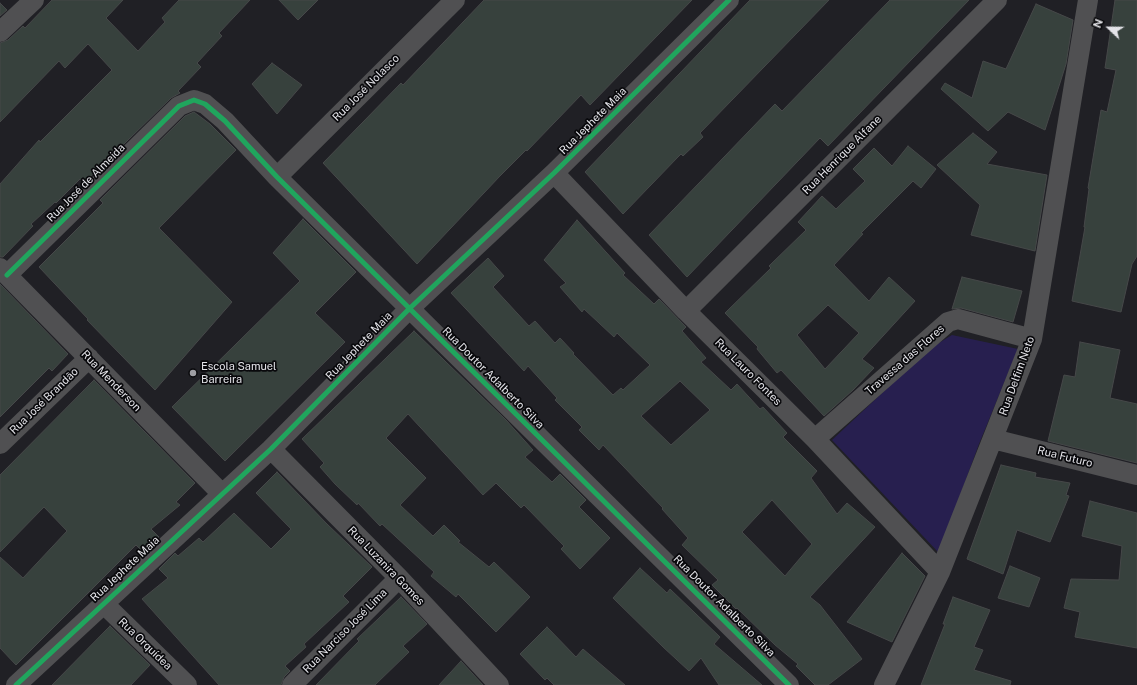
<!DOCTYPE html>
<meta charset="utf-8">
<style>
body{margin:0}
#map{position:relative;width:1137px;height:685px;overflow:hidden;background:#202025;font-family:"Public Sans",sans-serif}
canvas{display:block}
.north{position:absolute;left:1089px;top:8px;width:40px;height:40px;-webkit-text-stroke:3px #09090c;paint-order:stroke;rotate:292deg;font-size:11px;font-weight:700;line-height:16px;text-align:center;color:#e4e4e9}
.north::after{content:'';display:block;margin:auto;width:14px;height:18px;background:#e4e4e9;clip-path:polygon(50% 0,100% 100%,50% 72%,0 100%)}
</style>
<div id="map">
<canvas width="1137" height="685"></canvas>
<div class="north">N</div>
</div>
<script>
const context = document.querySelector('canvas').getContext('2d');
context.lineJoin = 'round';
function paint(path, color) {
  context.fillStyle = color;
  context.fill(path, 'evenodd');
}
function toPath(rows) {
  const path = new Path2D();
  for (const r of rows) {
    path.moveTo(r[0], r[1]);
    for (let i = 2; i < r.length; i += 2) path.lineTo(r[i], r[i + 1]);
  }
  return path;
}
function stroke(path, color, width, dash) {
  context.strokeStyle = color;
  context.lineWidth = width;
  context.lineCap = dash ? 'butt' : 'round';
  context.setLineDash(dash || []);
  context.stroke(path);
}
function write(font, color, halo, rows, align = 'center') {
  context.font = font + ' "Public Sans",sans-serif';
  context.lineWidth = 3.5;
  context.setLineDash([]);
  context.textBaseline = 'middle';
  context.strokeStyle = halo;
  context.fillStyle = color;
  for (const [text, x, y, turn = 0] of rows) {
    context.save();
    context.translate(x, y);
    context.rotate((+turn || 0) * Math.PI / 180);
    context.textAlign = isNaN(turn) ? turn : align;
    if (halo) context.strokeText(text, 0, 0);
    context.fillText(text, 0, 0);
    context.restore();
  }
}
paint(toPath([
 [952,335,1018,349,979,444,939,553,832,440,929,349]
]), '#271f4f');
const building = toPath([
 [52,0,123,0,106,18,138,51,165,22,162,18,179,0,250,0,219,33,222,36,197,63,201,67,178,91,180,93,171,98,84,183,80,179,56,203,55,202,31,224,33,226,3,257,0,257,0,184,39,140,40,142,112,70,88,44,65,68,59,61,0,122,0,43,8,40,23,26,25,28,52,0],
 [279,0,318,0,298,20,279,0],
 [484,0,692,0,590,105,581,95,527,151,526,150,500,176,417,264,323,163,401,83,403,85,484,0],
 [750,0,829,0,700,133,703,137,683,156,681,154,678,157,623,214,585,172,750,0],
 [890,0,969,0,828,146,820,138,687,277,649,235,775,104,782,111,890,0],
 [1115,0,1137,0,1137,256,1132,264,1121,312,1072,301,1085,227,1084,227,1089,189,1088,188,1101,110,1107,112,1116,70,1105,68,1115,0],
 [0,3,7,10,0,16,0,3],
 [1036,4,1073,20,1066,64,1045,130,1008,112,988,131,941,89,945,83,972,98,983,61,1006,69,1036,4],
 [272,63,302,85,277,114,252,84,272,63],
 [194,112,210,124,236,150,159,228,232,302,155,390,87,320,88,319,39,267,103,203,100,200,185,116,194,112],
 [973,133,997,152,987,164,1047,175,1035,251,971,235,980,205,937,165,973,133],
 [908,146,936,169,921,188,913,181,861,233,863,234,834,265,869,301,889,277,915,301,862,359,874,368,853,390,824,416,781,370,777,373,757,349,758,347,725,313,771,268,769,266,806,230,798,222,822,196,836,209,865,181,853,169,874,148,892,166,908,146],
 [828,305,859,333,825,369,797,335,828,305],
 [303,219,356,272,315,313,345,342,225,461,172,407,300,281,273,253,303,219],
 [577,220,625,273,623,275,654,304,659,299,686,327,682,331,706,358,701,362,731,390,737,384,760,409,763,407,787,433,783,437,817,471,811,478,837,514,847,503,875,527,810,597,820,605,862,659,828,685,815,685,796,666,798,664,775,645,737,608,736,609,712,585,718,580,682,545,688,538,662,509,663,508,603,445,599,450,579,430,582,427,555,400,557,398,528,366,524,371,451,293,488,258,504,276,493,287,529,326,535,321,555,343,560,338,574,353,573,354,613,395,621,388,623,390,650,365,617,333,614,337,584,309,582,312,560,287,566,283,544,260,577,220],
 [680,381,710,410,671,445,641,416,680,381],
 [772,500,812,544,785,576,742,532,772,500],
 [962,277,1022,291,1013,322,961,308,952,309,962,277],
 [0,284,68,354,52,371,49,368,0,417,0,284],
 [414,331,506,420,533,450,525,457,552,482,560,474,586,500,579,507,610,538,580,569,561,549,564,546,524,505,521,508,496,483,483,495,408,414,386,438,426,478,400,505,433,536,444,525,460,541,458,542,489,567,494,562,530,597,496,632,458,594,456,597,431,576,434,572,382,524,380,526,358,503,357,505,335,484,320,467,324,463,302,439,414,331],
 [1080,342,1120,350,1110,398,1137,404,1137,463,1048,441,1064,375,1075,377,1080,342],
 [94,380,195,483,176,502,180,505,151,529,159,537,143,552,136,545,16,665,0,648,0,557,23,578,67,531,44,507,0,552,0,475,94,380],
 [1001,465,1036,473,1035,477,1070,483,1066,495,1069,496,1050,542,1017,530,1003,574,967,559,1001,465],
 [277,472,327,524,372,567,343,596,349,602,304,644,306,647,285,666,290,671,284,677,281,685,219,685,142,599,168,578,159,569,175,553,178,556,199,538,203,542,234,513,271,549,291,529,256,493,277,472],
 [1090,501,1137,513,1137,648,1075,637,1080,612,1064,608,1071,579,1119,580,1122,546,1082,536,1090,501],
 [902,553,925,576,892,642,847,622,902,553],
 [1010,566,1040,578,1029,607,998,598,1010,566],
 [640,568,667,593,670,589,720,637,714,644,762,685,719,685,701,658,689,671,663,647,613,598,640,568],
 [401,597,427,624,403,646,409,652,375,685,316,685,359,641,357,639,401,597],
 [953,597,990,610,974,647,983,650,974,670,1011,681,1010,685,921,685,945,624,943,624,953,597],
 [110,626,150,665,131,685,52,685,110,626],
 [547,627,576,657,583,649,625,685,554,685,547,678,545,680,520,654,547,627],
 [461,661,483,685,439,685,461,661]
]);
paint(building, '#37413d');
stroke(building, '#464849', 1);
stroke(toPath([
 [0,32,34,0],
 [554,173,686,311,815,439,940,572],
 [277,177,455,0],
 [0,268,222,494],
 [7,275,179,106,194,100,205,104,225,121,277,177,789,685],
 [686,311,997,0],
 [815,439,948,322,958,319,1032,339],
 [993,439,1137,475],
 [0,444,89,358],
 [271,449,399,578,499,685],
 [103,603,187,685],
 [16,685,271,449,409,309,554,173,729,0],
 [292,685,399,578],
 [884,685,940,572,1032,339,1088,0]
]), '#505052', 20);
stroke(toPath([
 [7,275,179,106,194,100,205,104,225,121,277,177,789,685],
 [16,685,271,449,409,309,554,173,729,0]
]), '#20a55d', 5);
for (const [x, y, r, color] of [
 [193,373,4,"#9f9fa4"]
]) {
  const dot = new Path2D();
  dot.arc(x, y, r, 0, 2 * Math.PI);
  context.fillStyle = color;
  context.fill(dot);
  stroke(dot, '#09090c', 1.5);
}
write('11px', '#e4e4e9', '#09090c', [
 ["Rua José Nolasco",366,88,-45],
 ["Rua Jephete Maia",593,121,-45],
 ["Rua Henrique Alfane",842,155,-45],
 ["Rua José de Almeida",86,183,-45],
 ["Rua Jephete Maia",359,346,-46],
 ["Travessa das Flores",905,360,-41],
 ["Rua Lauro Fontes",748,372,45],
 ["Rua Delfim Neto",1017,376,-70],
 ["Rua Doutor Adalberto Silva",493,378,45],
 ["Rua Menderson",111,381,46],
 ["Rua José Brandão",44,401,-44],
 ["Rua Futuro",1065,457,14],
 ["Rua Luzanira Gomes",386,566,46],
 ["Rua Jephete Maia",125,569,-43],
 ["Rua Doutor Adalberto Silva",724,606,45],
 ["Rua Narciso José Lima",345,631,-45],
 ["Rua Orquídea",145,644,44]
]);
write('11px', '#e4e4e9', '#09090c', [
 ["Escola Samuel",201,367],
 ["Barreira",201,380]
], 'left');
</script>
